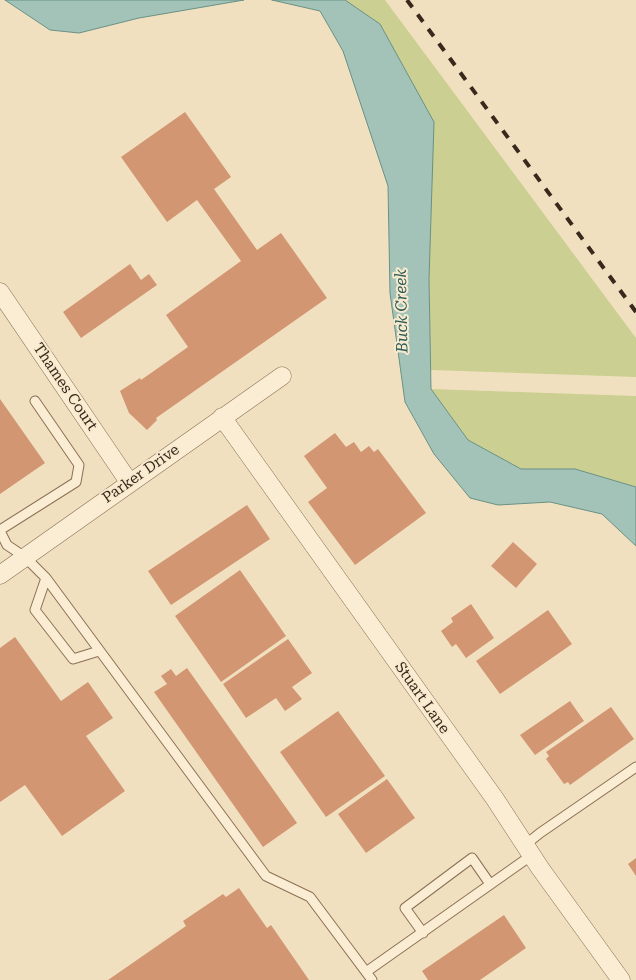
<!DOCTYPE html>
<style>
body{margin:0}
canvas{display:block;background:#f1e0bf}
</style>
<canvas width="636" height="980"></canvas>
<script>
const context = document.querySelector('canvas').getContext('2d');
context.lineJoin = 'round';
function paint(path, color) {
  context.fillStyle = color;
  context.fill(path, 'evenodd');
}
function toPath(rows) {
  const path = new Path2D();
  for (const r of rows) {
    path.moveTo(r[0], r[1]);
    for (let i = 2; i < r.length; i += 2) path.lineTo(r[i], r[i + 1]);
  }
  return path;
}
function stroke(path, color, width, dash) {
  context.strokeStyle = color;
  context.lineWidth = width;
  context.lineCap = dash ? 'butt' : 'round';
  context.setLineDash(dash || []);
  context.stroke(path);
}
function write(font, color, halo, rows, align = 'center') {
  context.font = font + ' "Roboto Serif",serif';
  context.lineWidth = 4;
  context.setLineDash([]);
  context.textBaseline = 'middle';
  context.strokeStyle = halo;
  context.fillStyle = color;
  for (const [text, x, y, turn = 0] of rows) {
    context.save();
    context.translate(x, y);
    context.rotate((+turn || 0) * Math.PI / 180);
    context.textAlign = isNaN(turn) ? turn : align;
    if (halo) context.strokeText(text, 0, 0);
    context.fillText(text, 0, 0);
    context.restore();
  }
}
paint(toPath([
 [345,0,385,0,636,338,636,377,431,370,429,279,380,24],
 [431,389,636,396,636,487,575,469,521,469,468,440]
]), '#cbd092');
const water = toPath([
 [5,0,244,0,139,18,79,33,50,30,5,0],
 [272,0,345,0,380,24,434,122,429,279,431,389,468,440,521,469,575,469,636,487,636,546,602,514,550,502,498,505,470,498,434,454,405,402,390,293,388,186,343,51,320,11,272,0]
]);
paint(water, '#a3c3b8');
stroke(water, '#699185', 1);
paint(toPath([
 [185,112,231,177,214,189,257,250,281,233,327,298,156,418,157,420,147,430,129,413,120,391,140,378,141,380,188,347,166,315,241,261,197,200,167,222,121,157],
 [130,264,141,280,149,274,157,285,81,338,63,312],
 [0,399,45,463,0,494],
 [335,433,346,447,354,442,361,452,369,446,374,452,378,449,426,513,355,565,308,502,327,488,304,456],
 [247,505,270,539,171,605,148,571],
 [513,542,537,564,516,588,491,566],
 [240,570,286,636,221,682,175,616],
 [471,604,494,638,466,658,456,644,452,647,441,631,453,622,451,618],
 [548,610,572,644,500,694,476,661],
 [15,637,61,701,88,682,113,718,86,736,125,791,62,836,25,785,0,802,0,648],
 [288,639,312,673,292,687,302,699,285,711,276,698,246,718,223,684],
 [187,668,297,823,263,847,154,692,167,684,161,676,171,669,176,676],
 [570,701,584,721,535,755,520,735],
 [611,707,634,739,570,785,568,782,564,784,546,759,549,756,546,752],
 [338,711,385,776,326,817,280,752],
 [387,779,415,818,366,853,338,814],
 [636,858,636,876,628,864],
 [239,888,267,928,271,925,309,980,108,980,186,926,183,921,223,894,226,897],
 [504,915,526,948,480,980,428,980,422,971]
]), '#d29672');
const lane = toPath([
 [0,530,76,482,79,465,35,401],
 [0,531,7,545,25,557,46,578,266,876,310,897,372,980],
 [46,578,35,610,73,659,99,651],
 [525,845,540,833,636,767],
 [423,933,405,908,472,858,490,884],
 [366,972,532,855]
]);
const street = toPath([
 [0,292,129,482],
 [222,417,495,799,540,868,621,980],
 [0,575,282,376]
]);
stroke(lane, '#8b7056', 11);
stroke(street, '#8b7056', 19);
stroke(lane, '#fbedd3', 9);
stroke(street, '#fbedd3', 18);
stroke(toPath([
 [407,0,636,312]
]), '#39291c', 4, [9, 9]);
write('15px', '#39291c', '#f8eacf', [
 ["Thames Court",65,387,56],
 ["Parker Drive",141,474,-35],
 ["Stuart Lane",422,698,55]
]);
write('italic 16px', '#2a5a55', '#f8eacf', [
 ["Buck Creek",402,311,-91]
]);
</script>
